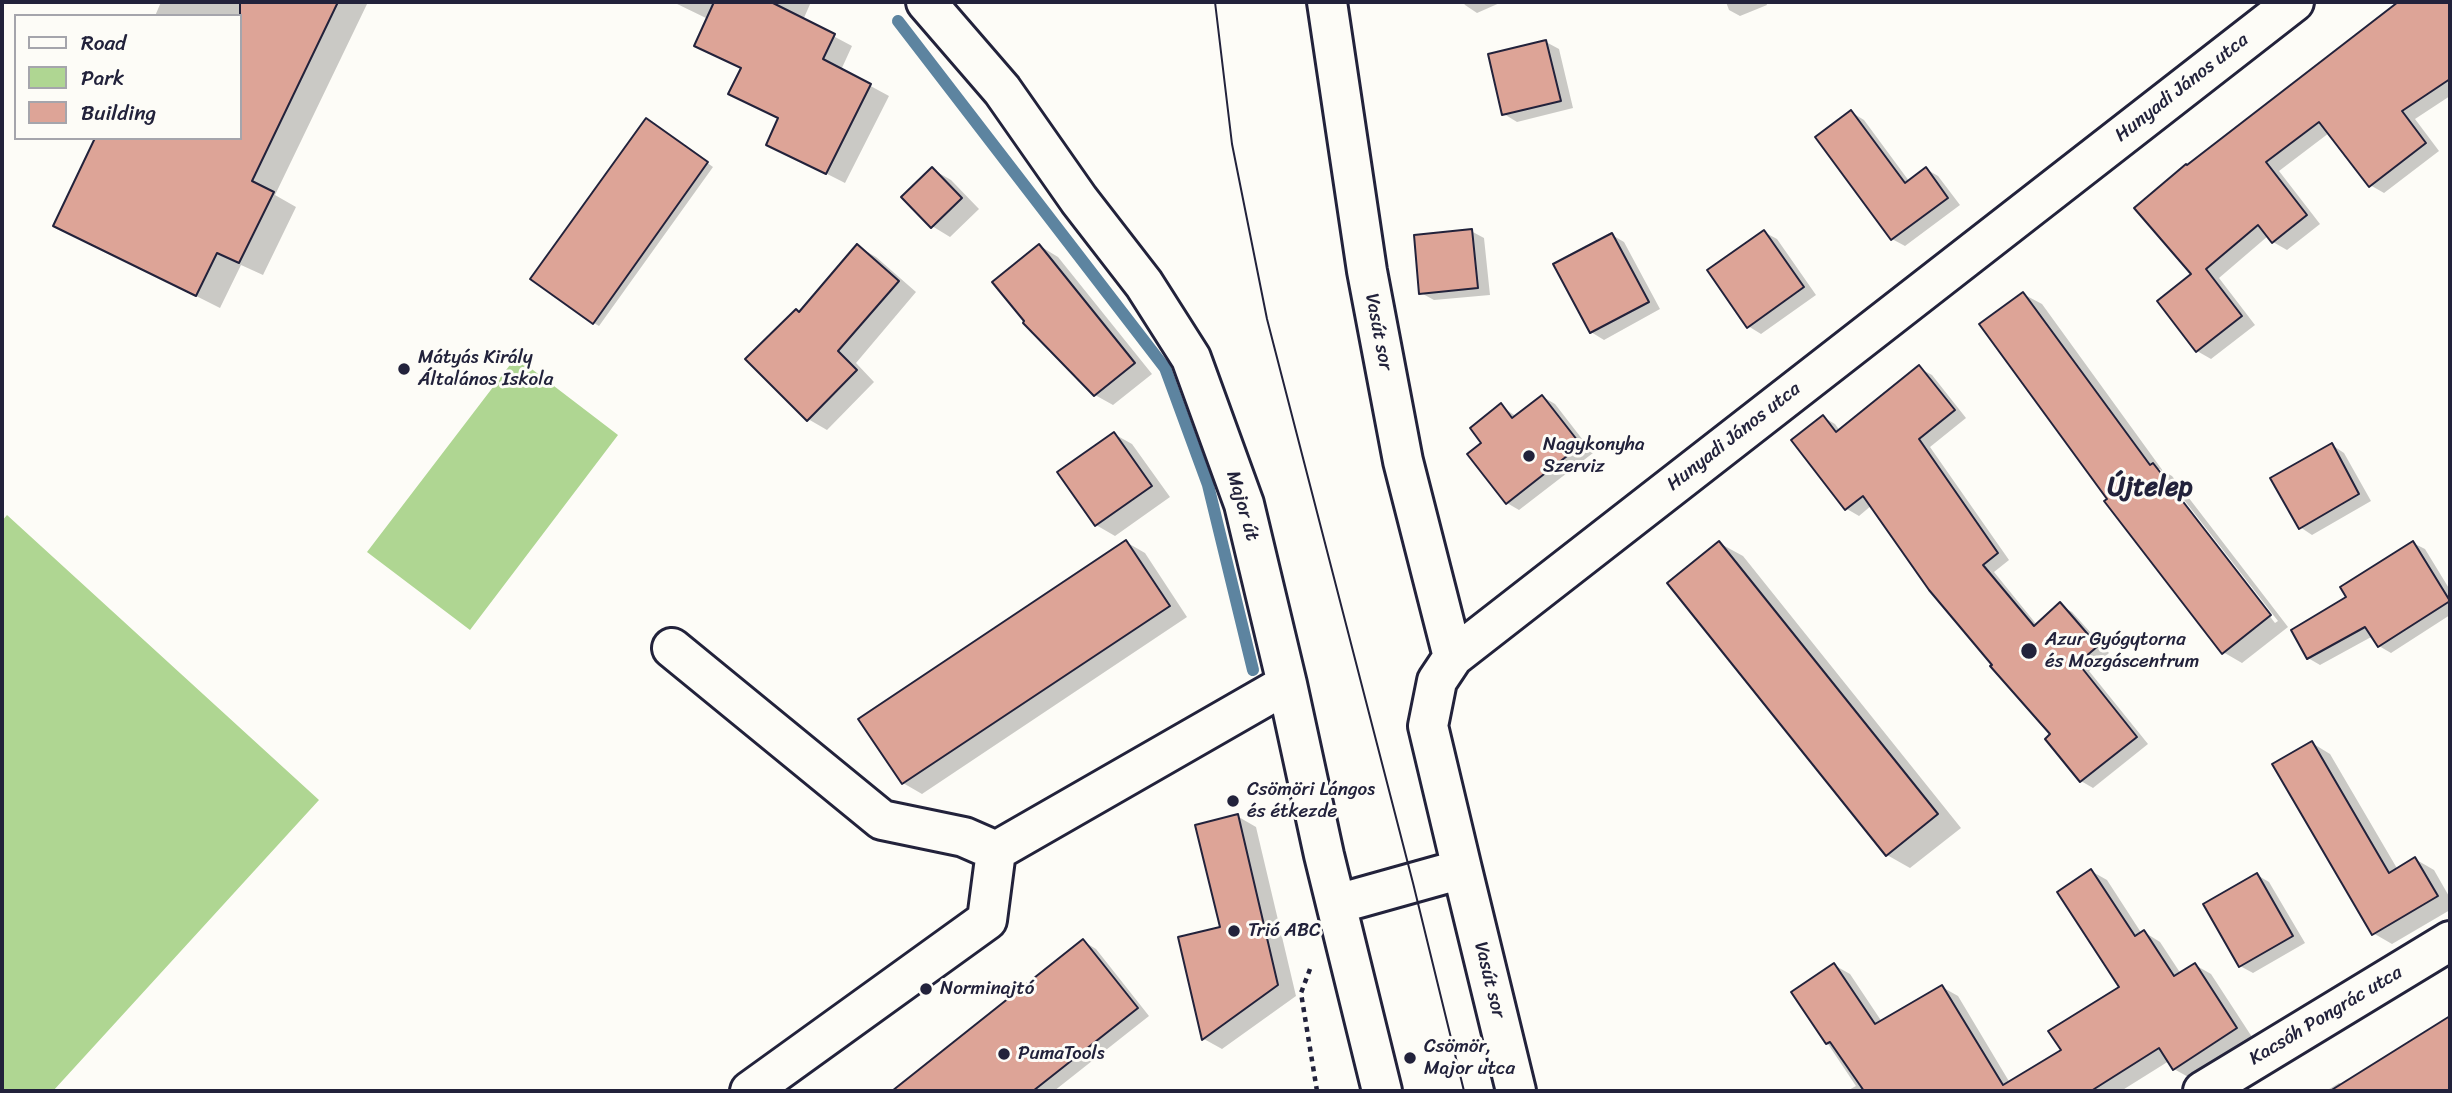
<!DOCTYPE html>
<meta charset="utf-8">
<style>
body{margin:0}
#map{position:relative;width:2452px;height:1093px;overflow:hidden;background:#fdfcf7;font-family:Sriracha,sans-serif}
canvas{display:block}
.frame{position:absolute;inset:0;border:4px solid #22223b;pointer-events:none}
.legend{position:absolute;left:14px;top:14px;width:228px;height:126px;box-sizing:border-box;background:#fdfcf7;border:2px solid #a5a5ac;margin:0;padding:9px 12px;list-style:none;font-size:21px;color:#22223b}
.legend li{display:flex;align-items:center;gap:14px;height:35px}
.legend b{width:35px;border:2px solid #a5a5ac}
</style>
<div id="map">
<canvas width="2452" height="1093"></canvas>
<div class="frame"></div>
<ul class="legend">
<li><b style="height:9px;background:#fdfcf7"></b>Road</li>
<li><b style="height:19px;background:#afd692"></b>Park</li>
<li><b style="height:19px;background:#dda497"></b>Building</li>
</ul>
</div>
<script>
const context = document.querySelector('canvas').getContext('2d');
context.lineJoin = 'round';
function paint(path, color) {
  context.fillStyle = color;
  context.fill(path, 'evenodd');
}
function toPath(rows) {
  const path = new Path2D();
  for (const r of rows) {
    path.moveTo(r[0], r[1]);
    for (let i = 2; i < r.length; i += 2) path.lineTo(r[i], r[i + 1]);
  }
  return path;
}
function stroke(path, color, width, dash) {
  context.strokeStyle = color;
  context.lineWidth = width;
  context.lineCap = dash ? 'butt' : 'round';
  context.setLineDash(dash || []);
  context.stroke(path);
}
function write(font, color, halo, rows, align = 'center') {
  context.font = font + ' Sriracha,sans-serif';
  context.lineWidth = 6;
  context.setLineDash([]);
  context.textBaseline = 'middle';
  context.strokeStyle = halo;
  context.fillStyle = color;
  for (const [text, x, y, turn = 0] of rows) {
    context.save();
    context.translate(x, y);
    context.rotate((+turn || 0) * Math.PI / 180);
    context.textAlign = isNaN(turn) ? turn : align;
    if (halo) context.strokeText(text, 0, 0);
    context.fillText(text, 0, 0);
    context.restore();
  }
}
paint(toPath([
 [516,357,618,435,470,630,367,552],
 [7,515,319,800,53,1091,2,1091,2,521]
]), '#afd692');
paint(toPath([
 [161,2,368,2,275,195,296,207,263,275,241,265,220,308,55,225,240,138,240,16,155,16],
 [673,2,811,2,803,20,852,46,841,70,889,96,845,183,768,144,780,119,730,93,742,69,696,46,708,19],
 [1463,2,1502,2,1477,13,1465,5],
 [1726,2,1766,2,1767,5,1740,16,1729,10],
 [2401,2,2450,2,2450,96,2415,119,2439,151,2384,193,2370,185,2329,133,2279,171,2320,224,2287,250,2273,242,2268,236,2219,278,2255,325,2211,359,2197,351,2193,275,2137,208],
 [1546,42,1559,49,1573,108,1517,122,1504,114],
 [1851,112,1864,120,1909,181,1926,169,1938,176,1960,205,1905,246,1892,239],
 [652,123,713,167,599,326,594,323],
 [932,169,951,180,979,209,950,237,932,226],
 [1471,231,1484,238,1490,295,1434,300,1421,293],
 [1764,232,1777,239,1816,295,1761,334,1748,326],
 [1612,235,1624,242,1660,309,1604,340,1591,332],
 [857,246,876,257,916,292,856,363,874,382,827,430,808,419,800,313],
 [1040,246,1058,257,1152,374,1113,405,1095,395],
 [2023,294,2042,304,2163,471,2172,476,2288,627,2242,663,2223,652,2109,500],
 [2156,469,2160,469,2278,621,2275,623],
 [1919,368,1932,375,1966,418,1930,447,2009,560,1994,572,2037,625,2060,605,2072,612,2109,653,2089,671,2148,744,2093,788,2081,781,2053,735,1994,665,1872,505,1859,516,1847,509,1823,417,1835,424,1840,431],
 [1543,397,1555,404,1593,453,1519,510,1507,503,1501,406,1517,417],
 [1114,434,1132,444,1170,497,1115,536,1096,525],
 [2332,445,2344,453,2371,501,2312,535,2300,527],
 [1126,542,1145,553,1187,617,922,794,903,783],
 [1719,543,1743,556,1961,828,1910,868,1887,855],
 [2413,543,2425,549,2450,590,2450,615,2391,653,2379,646,2373,636,2320,665,2308,658,2348,598],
 [2312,743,2330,754,2398,870,2415,859,2434,870,2450,898,2450,910,2392,944,2373,933],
 [1237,816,1256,827,1296,996,1222,1049,1204,1039],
 [2091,871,2107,880,2142,934,2144,932,2160,942,2181,974,2195,965,2211,974,2252,1037,2190,1078,2174,1069,2169,1061,2121,1091,1847,1091,1856,1086,1794,993,1834,965,1850,974,1882,1022,1942,987,1958,996,2010,1083,2063,1051,2121,987],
 [2257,875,2269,882,2305,943,2253,973,2240,966],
 [1083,941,1096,949,1149,1016,1054,1091,895,1091],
 [2450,1016,2450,1091,2326,1091,2339,1083,2343,1085,2440,1024,2439,1022]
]), '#0003');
stroke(toPath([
 [898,21,1165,368,1208,485,1253,670]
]), '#5d84a0', 12);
const building = toPath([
 [240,2,338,2,252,181,274,192,239,263,217,253,196,296,53,226,95,138,240,138,240,2],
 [714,2,771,2,835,34,823,59,871,84,826,174,766,145,778,118,728,94,741,68,694,46,714,2],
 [2398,2,2450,2,2450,79,2402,111,2426,143,2369,187,2319,122,2266,162,2307,215,2272,243,2258,225,2206,269,2242,316,2196,352,2157,301,2191,274,2134,208,2186,164,2187,165,2398,2],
 [1546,40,1561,101,1502,115,1488,54,1546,40],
 [1851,110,1905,183,1926,167,1948,198,1891,240,1815,137,1851,110],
 [646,118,708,162,593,324,530,279,646,118],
 [932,167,962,198,931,228,901,197,932,167],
 [1472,229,1478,288,1419,294,1414,235,1472,229],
 [1764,230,1804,287,1747,328,1707,270,1764,230],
 [1612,233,1649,302,1590,333,1553,264,1612,233],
 [857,244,899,281,838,351,857,370,807,421,745,359,796,309,799,312,857,244],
 [1039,244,1135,363,1094,396,1023,323,1024,321,992,282,1039,244],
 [2023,292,2150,465,2153,463,2271,615,2222,654,2104,501,2107,499,1979,324,2023,292],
 [1919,365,1955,410,1919,439,1998,553,1983,565,2034,626,2060,602,2098,646,2078,663,2137,737,2080,782,2045,739,2050,734,1990,666,1992,665,1929,590,1863,496,1845,510,1791,440,1823,415,1836,432,1919,365],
 [1542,395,1581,445,1506,504,1467,454,1481,443,1470,428,1501,403,1512,418,1542,395],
 [1114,432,1152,486,1095,526,1057,472,1114,432],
 [2332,443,2359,494,2299,529,2270,478,2332,443],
 [1126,540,1170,606,902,784,858,719,1126,540],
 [1719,541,1938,814,1886,856,1667,583,1719,541],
 [2413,541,2450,601,2378,647,2365,627,2307,659,2291,630,2346,597,2340,587,2413,541],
 [2312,741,2389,873,2415,857,2438,896,2372,935,2272,764,2312,741],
 [1238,814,1278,985,1202,1040,1178,937,1220,927,1195,825,1238,814],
 [2091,869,2135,936,2144,930,2174,976,2195,963,2237,1028,2173,1070,2159,1048,2091,1091,1864,1091,1830,1042,1826,1044,1791,992,1834,963,1875,1024,1942,985,2003,1085,2061,1050,2048,1031,2119,987,2057,892,2091,869],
 [2257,873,2293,936,2239,967,2203,904,2257,873],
 [1083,939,1138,1008,1033,1091,892,1091,1083,939],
 [2450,1016,2450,1091,2330,1091,2450,1016]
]);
paint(building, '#dda497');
stroke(building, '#22223b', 2);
const minor = toPath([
 [926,2,1002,90,1079,200,1144,284,1191,358,1244,504,1287,684,1324,855,1382,1091],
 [1327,2,1367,271,1403,461,1453,657],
 [672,648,882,820,964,837,996,851],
 [1462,869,1516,1091],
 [1337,904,1462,869,1428,726,1437,681,1453,657,2294,2],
 [750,1091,987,920,996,851,1287,684],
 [2203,1091,2450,941]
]);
stroke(minor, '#22223b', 44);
stroke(toPath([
 [1310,969,1301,993,1317,1091]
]), '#22223b', 4.5, [5, 5]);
stroke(minor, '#fdfcf7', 38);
stroke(toPath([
 [1215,2,1232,144,1267,319,1413,883,1464,1091]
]), '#22223b', 2);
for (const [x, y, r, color] of [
 [404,369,7,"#22223b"],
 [1529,456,7,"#22223b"],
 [2029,651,9,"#22223b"],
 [1233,801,7,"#22223b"],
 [1234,931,7,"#22223b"],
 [926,989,7,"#22223b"],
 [1004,1054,7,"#22223b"],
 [1410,1058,7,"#22223b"]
]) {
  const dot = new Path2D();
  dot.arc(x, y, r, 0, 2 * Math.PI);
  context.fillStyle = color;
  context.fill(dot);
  stroke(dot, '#fdfcf7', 2.5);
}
write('19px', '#22223b', '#fdfcf7', [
 ["Hunyadi János utca",2182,88,-38],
 ["Vasút sor",1378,332,79],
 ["Hunyadi János utca",1734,437,-38],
 ["Major út",1242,506,73],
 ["Vasút sor",1489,980,76],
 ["Kacsóh Pongrác utca",2326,1016,-31]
]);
write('19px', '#22223b', '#fdfcf7', [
 ["Mátyás Király",418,358],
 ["Általános Iskola",418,380],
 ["Nagykonyha",1543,445],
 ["Szerviz",1543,467],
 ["Azur Gyógytorna",2045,640],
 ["és Mozgáscentrum",2045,662],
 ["Csömöri Lángos",1247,790],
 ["és étkezde",1247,812],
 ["Trió ABC",1248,931],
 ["Norminajtó",940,989],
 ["Csömör,",1424,1047],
 ["Major utca",1424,1069],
 ["PumaTools",1018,1054]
], 'left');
write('bold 26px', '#22223b', '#fdfcf7', [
 ["Újtelep",2150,488]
]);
</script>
